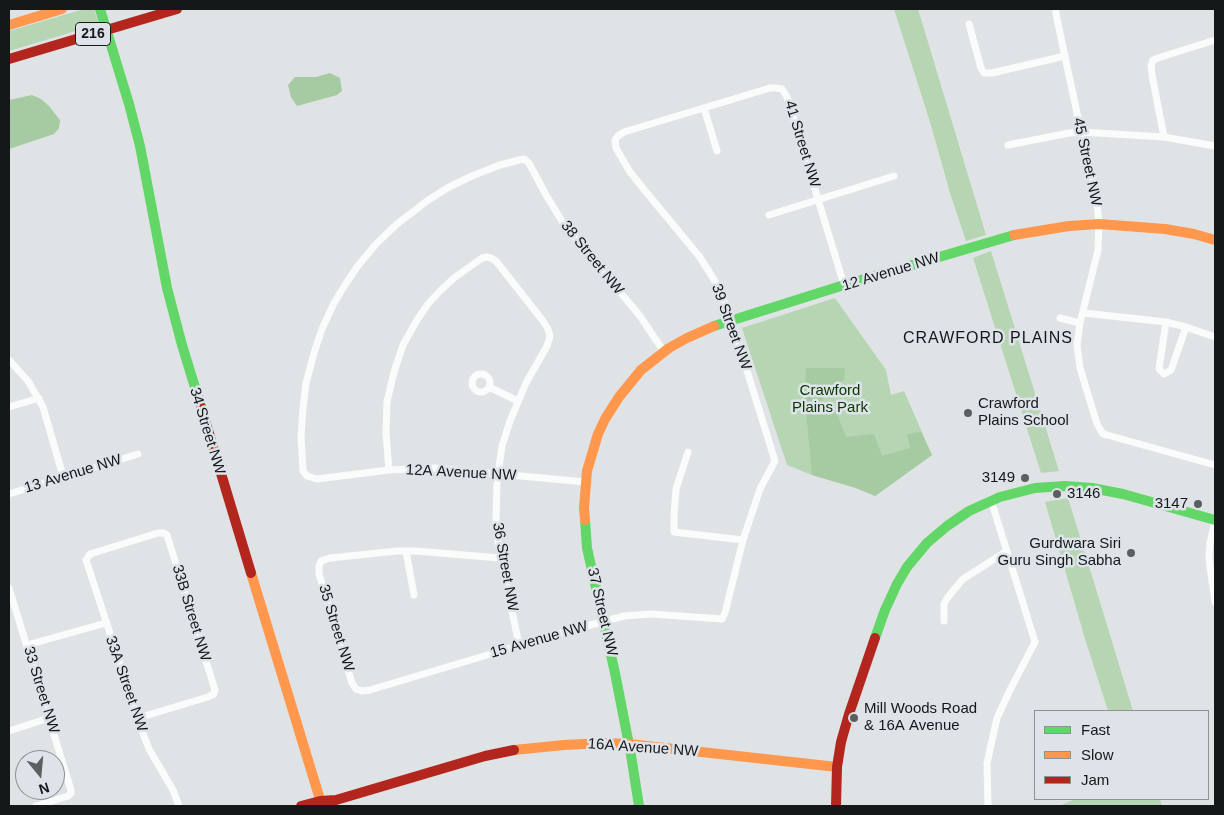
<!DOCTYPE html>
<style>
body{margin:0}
#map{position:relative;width:1224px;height:815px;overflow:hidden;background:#e0e3e5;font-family:Helvetica,sans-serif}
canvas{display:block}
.frame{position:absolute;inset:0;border:10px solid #151819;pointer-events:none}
.legend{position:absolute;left:1034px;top:710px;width:175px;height:90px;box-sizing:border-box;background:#dde3e8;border:1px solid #8d9295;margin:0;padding:6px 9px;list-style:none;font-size:15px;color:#151819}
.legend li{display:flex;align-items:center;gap:10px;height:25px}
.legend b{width:25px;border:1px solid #8d9295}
.north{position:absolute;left:15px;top:750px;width:50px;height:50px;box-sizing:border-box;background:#dde3e8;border:1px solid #8d9295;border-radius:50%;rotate:163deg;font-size:14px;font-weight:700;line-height:20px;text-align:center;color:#151819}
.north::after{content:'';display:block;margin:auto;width:18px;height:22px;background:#5c5f60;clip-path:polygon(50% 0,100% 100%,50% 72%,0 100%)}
</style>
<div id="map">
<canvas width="1224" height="815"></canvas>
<div class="frame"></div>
<ul class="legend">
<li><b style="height:6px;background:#63d668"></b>Fast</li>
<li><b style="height:6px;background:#ff974d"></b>Slow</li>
<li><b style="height:6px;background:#b3261e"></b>Jam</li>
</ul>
<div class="north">N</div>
</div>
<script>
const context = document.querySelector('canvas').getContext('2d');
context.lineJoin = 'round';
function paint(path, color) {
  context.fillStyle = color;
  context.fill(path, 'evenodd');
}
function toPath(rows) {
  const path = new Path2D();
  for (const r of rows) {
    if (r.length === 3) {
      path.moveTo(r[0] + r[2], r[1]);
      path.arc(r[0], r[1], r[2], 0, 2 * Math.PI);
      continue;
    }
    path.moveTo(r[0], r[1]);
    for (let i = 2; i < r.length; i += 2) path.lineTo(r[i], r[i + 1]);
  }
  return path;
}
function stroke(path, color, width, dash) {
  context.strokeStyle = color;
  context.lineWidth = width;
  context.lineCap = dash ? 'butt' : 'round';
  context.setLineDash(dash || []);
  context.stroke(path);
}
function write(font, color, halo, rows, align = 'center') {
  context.font = font + ' Helvetica,sans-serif';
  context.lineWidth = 5;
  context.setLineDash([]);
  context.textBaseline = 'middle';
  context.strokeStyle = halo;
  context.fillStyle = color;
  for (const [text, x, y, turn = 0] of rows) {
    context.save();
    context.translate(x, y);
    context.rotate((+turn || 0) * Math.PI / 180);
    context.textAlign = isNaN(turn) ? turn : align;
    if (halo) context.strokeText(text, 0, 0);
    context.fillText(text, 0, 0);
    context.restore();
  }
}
paint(toPath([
 [84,9,94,9,99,24,9,51,9,31],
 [894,9,918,9,986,235,966,241,950,193,930,122],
 [991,251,1059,471,1041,473,973,258],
 [835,298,886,370,891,395,904,391,932,455,875,496,856,488,812,475,787,465,742,328],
 [1068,498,1097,592,1133,711,1108,711,1086,642,1045,502],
 [1075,799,1160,799,1162,806,1059,806]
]), '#b6d5b2');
paint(toPath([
 [330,73,340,78,342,91,337,95,297,106,291,97,288,85,295,77,316,77],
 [32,95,41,99,49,106,60,120,59,128,54,134,9,149,9,100],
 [806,368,845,368,844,380,829,389,822,401,837,414,846,437,874,434,882,456,910,448,907,434,921,432,932,455,875,496,856,488,812,475,805,401]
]), '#a6caa1');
stroke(toPath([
 [1056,9,1056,14,1081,132,1096,194,1099,224,1098,250,1080,323,1077,345,1080,368,1097,424,1103,434,1107,435,1215,465],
 [969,24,981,68,984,73,992,73,1065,56],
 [704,108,717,151],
 [1164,137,1152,75,1151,66,1153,60,1161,57,1215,40],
 [1008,145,1069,133,1081,132,1164,137,1215,146],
 [769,215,894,176],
 [1084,313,1166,322,1186,327,1215,337],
 [1060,318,1080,323],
 [1166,322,1159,369,1164,374,1171,370,1186,327],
 [9,360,28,381,43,407,63,476],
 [481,383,9],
 [489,387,518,401],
 [9,407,39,398],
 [688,452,676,489,674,516,674,532,743,540],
 [389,470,386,433,387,402,394,372,403,345,417,320,428,304,440,291,454,278,482,258,487,257,491,258,496,261,543,321,548,329,550,336,547,346,526,383,510,421,502,446,497,481,496,521,498,543,519,645],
 [585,482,435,468,389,470,317,479,307,476,303,471,301,437,303,408,306,383,314,353,322,329,334,303,345,285,357,267,376,244,397,224,427,201,449,187,472,176,500,165,519,160,524,159,529,163,546,195,565,226,640,316,664,352],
 [9,494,138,454],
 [1215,521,1210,543,1209,555,1210,567,1215,602],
 [406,551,414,595],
 [500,558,415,551,397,551,330,558,321,561,319,566,319,574,352,683,356,689,362,691,370,690,561,633,624,616,651,614,722,619,725,613,743,540,760,489,775,461,734,329,720,290,710,273,699,256,642,187,630,172,616,148,615,140,618,136,624,132,770,88,776,88,782,89,787,97,844,285],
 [9,588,71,790,71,793,68,796,36,806],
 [944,621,944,604,948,597,963,579,1007,551],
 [27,645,106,623],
 [138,718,208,697,214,694,215,690,167,535,164,533,158,533,90,554,86,560,142,731,149,749,173,790,179,806],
 [9,731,49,718],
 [988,806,987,763,997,718,1010,690,1035,642,991,500]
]), '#fafbfb', 7);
stroke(toPath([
 [100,9,129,104,140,146,167,288,182,345,201,407],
 [714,326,844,285,1014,235],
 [585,520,587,548,615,673,631,755,639,806],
 [875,638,885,610,897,584,907,567,927,543,947,526,969,511,1000,497,1035,488,1065,486,1092,488,1123,494,1215,520]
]), '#63d668', 10);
stroke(toPath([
 [9,25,62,9],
 [1014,235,1069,226,1099,224,1165,229,1194,234,1215,240],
 [585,520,584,508,587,471,598,434,605,419,619,397,641,370,669,348,687,338,714,326],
 [251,573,322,806],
 [514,750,564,745,604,743,629,744,837,767]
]), '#ff974d', 10);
stroke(toPath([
 [9,59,177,9],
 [201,407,251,573],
 [301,806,320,801,336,800,485,756,514,750],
 [836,806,837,767,841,742,849,714,875,638]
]), '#b3261e', 10);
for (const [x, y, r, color] of [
 [968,413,5,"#5c5f60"],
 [1025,478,5,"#5c5f60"],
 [1057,494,5,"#5c5f60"],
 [1198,504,5,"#5c5f60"],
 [1131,553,5,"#5c5f60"],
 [854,718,5,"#5c5f60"]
]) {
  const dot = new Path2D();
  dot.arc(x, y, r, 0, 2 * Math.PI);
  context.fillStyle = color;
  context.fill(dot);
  stroke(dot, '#dde3e8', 2);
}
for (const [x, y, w] of [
 [93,34,35]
]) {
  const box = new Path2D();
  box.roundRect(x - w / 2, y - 11.5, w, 23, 4);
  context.fillStyle = '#dde3e8';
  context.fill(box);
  stroke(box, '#151819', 1);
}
write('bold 14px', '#151819', null, [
 ["216",93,34]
]);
write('15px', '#151819', '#dde3e8', [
 ["41 Street NW",802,144,73],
 ["45 Street NW",1087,162,78],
 ["38 Street NW",592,258,51],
 ["12 Avenue NW",891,272,-17],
 ["39 Street NW",731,327,70],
 ["34 Street NW",207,431,73],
 ["12A Avenue NW",461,473,3],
 ["13 Avenue NW",73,474,-17],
 ["36 Street NW",505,567,80],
 ["37 Street NW",602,612,77],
 ["33B Street NW",191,613,73],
 ["35 Street NW",336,628,73],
 ["15 Avenue NW",539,640,-16],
 ["33A Street NW",126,684,71],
 ["33 Street NW",41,690,73],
 ["16A Avenue NW",643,748,4]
]);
write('15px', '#0a3600', '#dde3e8', [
 ["Crawford",830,391],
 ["Plains Park",830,408]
]);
write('15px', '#151819', '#dde3e8', [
 ["Crawford",978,404],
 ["Plains School",978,421],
 ["3149",1015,478,"right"],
 ["3146",1067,494],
 ["3147",1188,504,"right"],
 ["Gurdwara Siri",1121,544,"right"],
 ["Guru Singh Sabha",1121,561,"right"],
 ["Mill Woods Road",864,709],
 ["& 16A Avenue",864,726]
], 'left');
context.letterSpacing = '1px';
write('16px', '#151819', '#dde3e8', [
 ["CRAWFORD PLAINS",988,339]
]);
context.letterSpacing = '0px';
</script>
